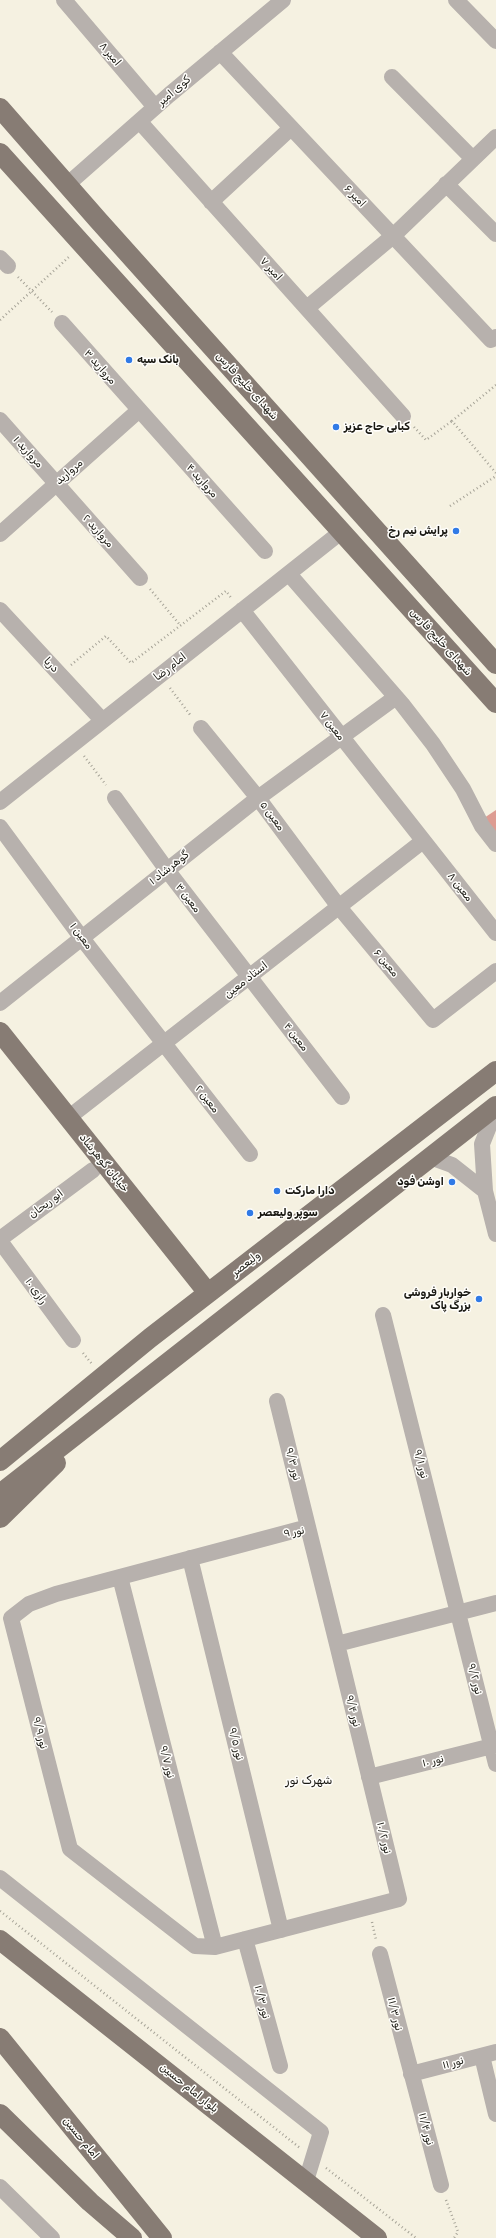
<!DOCTYPE html>
<meta charset="utf-8">
<style>
body{margin:0}
canvas{display:block;background:#f5f1e1}
</style>
<canvas width="496" height="2238"></canvas>
<script>
const context = document.querySelector('canvas').getContext('2d');
context.lineJoin = 'round';
function paint(path, color) {
  context.fillStyle = color;
  context.fill(path, 'evenodd');
}
function toPath(rows) {
  const path = new Path2D();
  for (const r of rows) {
    path.moveTo(r[0], r[1]);
    for (let i = 2; i < r.length; i += 2) path.lineTo(r[i], r[i + 1]);
  }
  return path;
}
function stroke(path, color, width, dash) {
  context.strokeStyle = color;
  context.lineWidth = width;
  context.lineCap = dash ? 'butt' : 'round';
  context.setLineDash(dash || []);
  context.stroke(path);
}
function write(font, color, halo, rows, align = 'center') {
  context.font = font + ' Rubik,Vazirmatn,sans-serif';
  context.lineWidth = 3;
  context.setLineDash([]);
  context.textBaseline = 'middle';
  context.strokeStyle = halo;
  context.fillStyle = color;
  for (const [text, x, y, turn = 0] of rows) {
    context.save();
    context.translate(x, y);
    context.rotate((+turn || 0) * Math.PI / 180);
    context.textAlign = isNaN(turn) ? turn : align;
    if (halo) context.strokeText(text, 0, 0);
    context.fillText(text, 0, 0);
    context.restore();
  }
}
paint(toPath([
 [496,810,496,838,481,820]
]), '#dd9c92');
stroke(toPath([
 [18,277,52,312],
 [0,320,70,256],
 [496,385,452,421,496,473],
 [414,427,426,440,452,421],
 [450,506,496,476],
 [150,589,180,625],
 [71,665,106,636,131,663,226,591,232,599],
 [170,688,191,716],
 [84,756,106,785],
 [83,1353,92,1364],
 [0,1911,300,2148],
 [372,1922,376,1940],
 [326,2168,416,2238],
 [446,2200,458,2232,454,2238]
]), '#a6a397', 2.5, [1, 3]);
stroke(toPath([
 [64,0,155,107],
 [456,0,496,41],
 [220,52,491,340,496,337],
 [392,77,473,159],
 [140,122,403,416],
 [68,184,169,95,283,0],
 [446,184,496,234],
 [211,202,291,128],
 [0,258,8,266],
 [307,308,393,236,496,137],
 [62,323,265,551],
 [0,420,140,578],
 [0,534,138,411],
 [289,574,402,704,433,744,463,789,482,826,496,844],
 [0,610,102,720],
 [242,610,496,933],
 [201,728,258,798,339,907,433,1020,496,971],
 [115,798,167,870,342,1097],
 [0,802,341,532],
 [0,827,81,937,250,1154],
 [0,1003,258,798,396,697],
 [496,1109,482,1144,485,1191,496,1234],
 [68,1118,423,841],
 [430,1157,452,1165,485,1191],
 [0,1239,93,1170],
 [0,1241,73,1340],
 [383,1315,496,1764],
 [277,1401,308,1527,337,1644,399,1899,215,1947,195,1946,70,1849,11,1618,29,1604,56,1594,308,1527],
 [190,1558,281,1930],
 [120,1577,215,1947],
 [337,1644,496,1603],
 [369,1777,496,1745],
 [0,1878,321,2132,306,2181],
 [245,1939,280,2066],
 [380,1954,441,2185],
 [482,2056,496,2114],
 [411,2074,496,2052],
 [0,2187,52,2238]
]), '#b7b1ad', 16);
stroke(toPath([
 [0,108,98,220,496,664],
 [0,153,496,703],
 [0,1032,208,1293],
 [0,1461,150,1338,496,1071],
 [0,1494,496,1106],
 [0,1518,56,1463],
 [0,1940,377,2238],
 [0,2038,162,2238],
 [0,2114,90,2202,132,2238]
]), '#877c74', 20);
for (const [x, y, r, color] of [
 [129,360,4,"#307ae6"],
 [336,427,4,"#307ae6"],
 [456,531,4,"#307ae6"],
 [452,1182,4,"#307ae6"],
 [277,1191,4,"#307ae6"],
 [250,1213,4,"#307ae6"],
 [479,1299,4,"#307ae6"]
]) {
  const dot = new Path2D();
  dot.arc(x, y, r, 0, 2 * Math.PI);
  context.fillStyle = color;
  context.fill(dot);
  stroke(dot, '#fffefb', 1.5);
}
write('11px', '#1a1913', '#fffefb', [
 ["امیر ۸",110,54,50],
 ["کوی امیر",174,91,-41],
 ["امیر ۶",355,196,47],
 ["امیر ۷",271,269,48],
 ["مروارید ۳",100,367,49],
 ["شهدای خلیج فارس",247,386,48],
 ["مروارید ۱",28,452,48],
 ["مروارید",69,472,-41],
 ["مروارید ۴",202,481,48],
 ["مروارید ۲",98,531,48],
 ["شهدای خلیج فارس",441,642,48],
 ["دریا",51,665,47],
 ["امام رضا",170,667,-38],
 ["معین ۷",332,726,52],
 ["معین ۵",272,816,53],
 ["گوهرشاد ۱",169,868,-38],
 ["معین ۸",460,887,52],
 ["معین ۳",188,898,52],
 ["معین ۱",81,936,53],
 ["معین ۶",386,963,50],
 ["استاد معین",246,980,-38],
 ["معین ۴",296,1037,52],
 ["معین ۲",207,1099,52],
 ["خیابان گوهرشاد",104,1163,51],
 ["ابو ریحان",46,1204,-37],
 ["ولیعصر",246,1264,-38],
 ["رازی ۱۰",36,1291,54],
 ["نور ۹/۳",293,1464,76],
 ["نور ۹/۱",421,1464,76],
 ["نور ۹",294,1532,-10],
 ["نور ۹/۲",475,1679,76],
 ["نور ۹/۴",353,1711,76],
 ["نور ۹/۹",40,1733,76],
 ["نور ۹/۵",236,1744,76],
 ["نور ۱۰",433,1761,-14],
 ["نور ۹/۷",167,1762,76],
 ["نور ۱۰/۲",384,1838,76],
 ["نور ۱۰/۳",262,2002,75],
 ["نور ۱۱/۳",395,2014,76],
 ["نور ۱۱",453,2063,-15],
 ["بلوار امام حسین",189,2088,39],
 ["نور ۱۱/۴",426,2129,75],
 ["امام حسین",81,2138,51]
]);
write('bold 11px', '#1a1913', '#fffefb', [
 ["بانک سپه",137,360],
 ["کبابی حاج عزیز",344,427],
 ["پرایش نیم رخ",448,531,"right"],
 ["اوشن فود",444,1182,"right"],
 ["دارا مارکت",285,1191],
 ["سوپر ولیعصر",258,1213],
 ["خواربار فروشی",471,1293,"right"],
 ["بزرگ پاک",471,1306,"right"]
], 'left');
write('12px', '#1a1913', '#fffefb', [
 ["شهرک نور",309,1781]
]);
</script>
